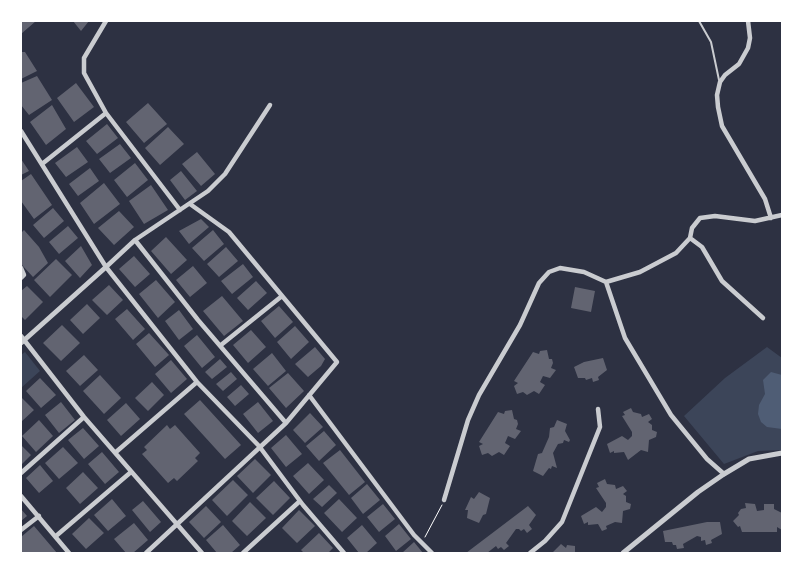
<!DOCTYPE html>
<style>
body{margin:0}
#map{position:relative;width:803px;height:574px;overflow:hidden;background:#2d3142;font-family:Mulish,sans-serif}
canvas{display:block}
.frame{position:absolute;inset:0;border:22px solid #fff;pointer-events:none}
</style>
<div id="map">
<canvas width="803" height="574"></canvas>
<div class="frame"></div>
</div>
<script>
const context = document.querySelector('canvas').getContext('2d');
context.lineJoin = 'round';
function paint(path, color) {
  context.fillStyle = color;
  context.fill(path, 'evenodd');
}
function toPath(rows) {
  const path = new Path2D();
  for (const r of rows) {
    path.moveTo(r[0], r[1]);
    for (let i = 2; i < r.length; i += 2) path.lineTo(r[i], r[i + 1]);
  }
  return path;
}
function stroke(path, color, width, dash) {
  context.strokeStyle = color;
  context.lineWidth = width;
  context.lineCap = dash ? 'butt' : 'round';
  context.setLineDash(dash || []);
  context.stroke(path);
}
paint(toPath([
 [767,347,782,358,782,450,758,451,724,464,684,416,725,378],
 [25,352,40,371,21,388,21,355]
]), '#3c4559');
paint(toPath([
 [771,372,782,375,782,429,767,427,761,422,758,414,759,405,765,394,763,380]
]), '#4f5d75');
paint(toPath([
 [21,21,36,21,21,34],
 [73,21,89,21,81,31],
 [21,52,25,52,37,71,21,79],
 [37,76,52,100,29,115,21,105,21,83],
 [76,83,94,107,74,122,57,98],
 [148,103,167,124,144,143,126,122],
 [52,105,66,129,46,145,30,122],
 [107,124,118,138,97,154,86,141],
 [168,127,184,144,160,165,145,148],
 [120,144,131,158,110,173,99,159],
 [77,147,88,162,66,177,55,163],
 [197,152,215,174,201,186,182,164],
 [21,159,29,171,21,175],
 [135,163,148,180,127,197,114,180],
 [90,168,99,181,78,196,69,184],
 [181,171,197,191,185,200,170,180],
 [31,174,52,205,34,219,21,201,21,181],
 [104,183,120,204,94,224,80,203],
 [151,185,168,210,144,224,129,201],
 [53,208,64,221,44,238,33,225],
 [119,211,134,227,114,245,98,228],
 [201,219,209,227,189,244,179,231],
 [68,226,78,238,59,254,49,242],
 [24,230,39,247,48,263,33,277,21,264,21,233],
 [213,230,224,244,204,261,192,248],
 [166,237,187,260,171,274,151,251],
 [81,246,92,265,80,278,65,261],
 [226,247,238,261,219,277,207,264],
 [134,256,150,274,135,287,119,269],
 [56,259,72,275,50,297,34,280],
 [243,264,253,277,232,294,221,281],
 [193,266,207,283,190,297,176,280],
 [156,280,175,302,158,318,139,294],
 [256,281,267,293,248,310,237,298],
 [109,285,123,300,107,315,92,300],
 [27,286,43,302,25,320,21,316,21,291],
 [575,287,595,291,591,312,571,308],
 [222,296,243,321,224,336,203,311],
 [87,304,100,318,83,334,70,320],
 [279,306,293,322,275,338,261,321],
 [127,309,145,329,133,340,115,319],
 [179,310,193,329,179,340,165,321],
 [62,325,80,343,61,361,43,343],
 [295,326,309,342,291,359,277,342],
 [251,330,266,347,248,363,233,345],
 [149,333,169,355,155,367,136,344],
 [197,335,215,357,202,368,184,346],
 [315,347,325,359,321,366,308,377,295,364],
 [547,350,549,359,552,359,553,363,551,368,556,370,550,378,543,376,540,382,545,385,539,394,534,391,527,395,523,392,517,394,514,386,518,383,514,381,533,352,539,354,540,351],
 [272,353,286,371,268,386,253,369],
 [84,355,98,370,80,386,66,371],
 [603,358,607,370,598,377,599,380,593,382,592,378,586,380,585,378,578,378,574,367,584,362],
 [220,359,227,367,212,379,205,372],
 [171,360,187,379,171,393,155,374],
 [231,372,237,379,223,391,216,384],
 [288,373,304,391,286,408,269,388],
 [100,375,121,398,104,414,83,391],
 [40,378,56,395,41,408,26,391],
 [152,382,164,395,148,411,135,398],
 [241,385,249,394,235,406,227,397],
 [21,397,34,410,21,422],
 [200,400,241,445,225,459,184,414],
 [61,402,75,420,59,433,45,415],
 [258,402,273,421,258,433,243,414],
 [126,403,140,419,121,436,107,420],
 [631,408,633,412,641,414,642,417,649,414,652,419,648,422,652,425,652,430,657,432,656,437,649,440,648,452,641,450,628,460,624,452,614,453,614,451,610,453,607,444,622,436,628,440,632,436,632,432,622,416,625,415,623,412],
 [512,410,514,419,517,420,518,424,516,429,521,431,515,439,508,436,505,443,510,446,504,455,499,452,492,456,488,453,482,455,479,446,483,444,479,442,498,412,504,414,505,411],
 [310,413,323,427,305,443,293,430],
 [39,420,53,436,36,452,22,436],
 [557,420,567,424,565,431,570,440,569,442,564,440,563,443,558,444,553,453,557,468,552,466,551,469,549,468,543,476,533,471,538,454,542,453,549,437,550,428,554,427],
 [167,425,170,429,175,425,200,453,195,458,198,461,177,481,174,478,168,483,142,454,147,450,144,447],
 [83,428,99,446,84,459,68,440],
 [324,431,336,445,319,461,306,446],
 [286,435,302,454,286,467,271,448],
 [21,445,31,455,21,465],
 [63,447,78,463,59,479,45,463],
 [340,450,365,482,349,495,323,463],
 [102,452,119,472,105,484,88,464],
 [255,459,271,475,253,493,237,476],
 [308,463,324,480,309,494,293,476],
 [40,465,53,481,39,493,26,478],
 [83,472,98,488,80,504,66,488],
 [605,479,607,484,615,485,616,489,623,486,627,491,623,494,626,496,626,502,631,504,630,509,623,511,622,523,615,522,606,526,607,529,602,531,598,524,588,525,588,522,584,524,581,516,596,507,602,512,606,507,606,503,596,488,599,487,597,483],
 [233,480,248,495,227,516,212,500],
 [274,481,290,498,273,515,256,498],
 [367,484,380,500,363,514,351,498],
 [329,485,337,493,322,507,313,499],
 [479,492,490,498,486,514,483,515,479,523,467,518,468,510,465,510,471,497,474,499],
 [112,499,126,516,108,531,94,515],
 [339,499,357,518,342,532,324,513],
 [143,501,161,522,150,532,132,510],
 [250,502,266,518,247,536,232,521],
 [745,503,755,504,757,511,764,510,764,504,774,504,774,509,782,513,782,530,777,527,777,532,742,532,740,526,738,527,733,521,739,515,738,513,741,509,746,508],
 [383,504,395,519,379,532,367,517],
 [206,506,221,522,204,538,189,522],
 [528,506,536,515,529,525,532,529,527,533,524,529,521,531,519,529,516,529,506,543,509,546,504,550,501,547,498,549,496,546,487,553,466,553],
 [21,509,27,516,21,521],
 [299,510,315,526,297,543,282,528],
 [89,518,104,533,86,549,72,534],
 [707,522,720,522,722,534,711,540,712,543,706,545,705,540,701,541,701,537,697,536,683,544,684,548,677,549,676,545,673,545,672,542,665,542,663,531],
 [134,523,148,540,133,553,126,553,114,539],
 [399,524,411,539,396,551,385,536],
 [223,525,240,545,231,553,217,553,206,540],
 [362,525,377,543,366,553,359,553,347,538],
 [34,526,57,553,21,553,21,537],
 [319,533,333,548,328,553,304,553,301,550],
 [414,542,423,553,402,553],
 [561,544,566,548,567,545,575,546,575,553,552,553]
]), '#626471');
stroke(toPath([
 [425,537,442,505]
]), '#fff', 1);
stroke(toPath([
 [699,21,711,42,719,80]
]), '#caccd0', 2);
stroke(toPath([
 [106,21,84,58,84,73,106,113,180,210],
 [748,21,750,38,748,48,739,64,725,75,720,82,717,95,718,107,722,126,765,199,771,218],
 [21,131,106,267,197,382,259,446,303,505,344,553],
 [42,164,106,113],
 [690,238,702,247,722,281,763,318],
 [135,240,198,320,286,423],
 [106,267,135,240,208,191,225,174,270,105],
 [21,268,24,275,21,278],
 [606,282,625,338,671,415,707,459,724,474],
 [21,336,84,417,202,553],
 [221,345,282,296],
 [309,395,414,535,432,553],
 [116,452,197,382],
 [21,473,84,417],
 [21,496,69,553],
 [444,500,468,420,479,395,520,325,539,283,549,272,560,268,584,272,606,282,640,272,676,253,690,238,692,228,700,218,715,216,755,221,782,215],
 [21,530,39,516],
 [56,536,131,472],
 [146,553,286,423,337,362,229,232,190,204],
 [243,553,300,501],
 [530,553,545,541,562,522,600,427,598,409]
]), '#caccd0', 4.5);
stroke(toPath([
 [21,343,106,267],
 [623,553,698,492,724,474,749,459,782,453]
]), '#caccd0', 5);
</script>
